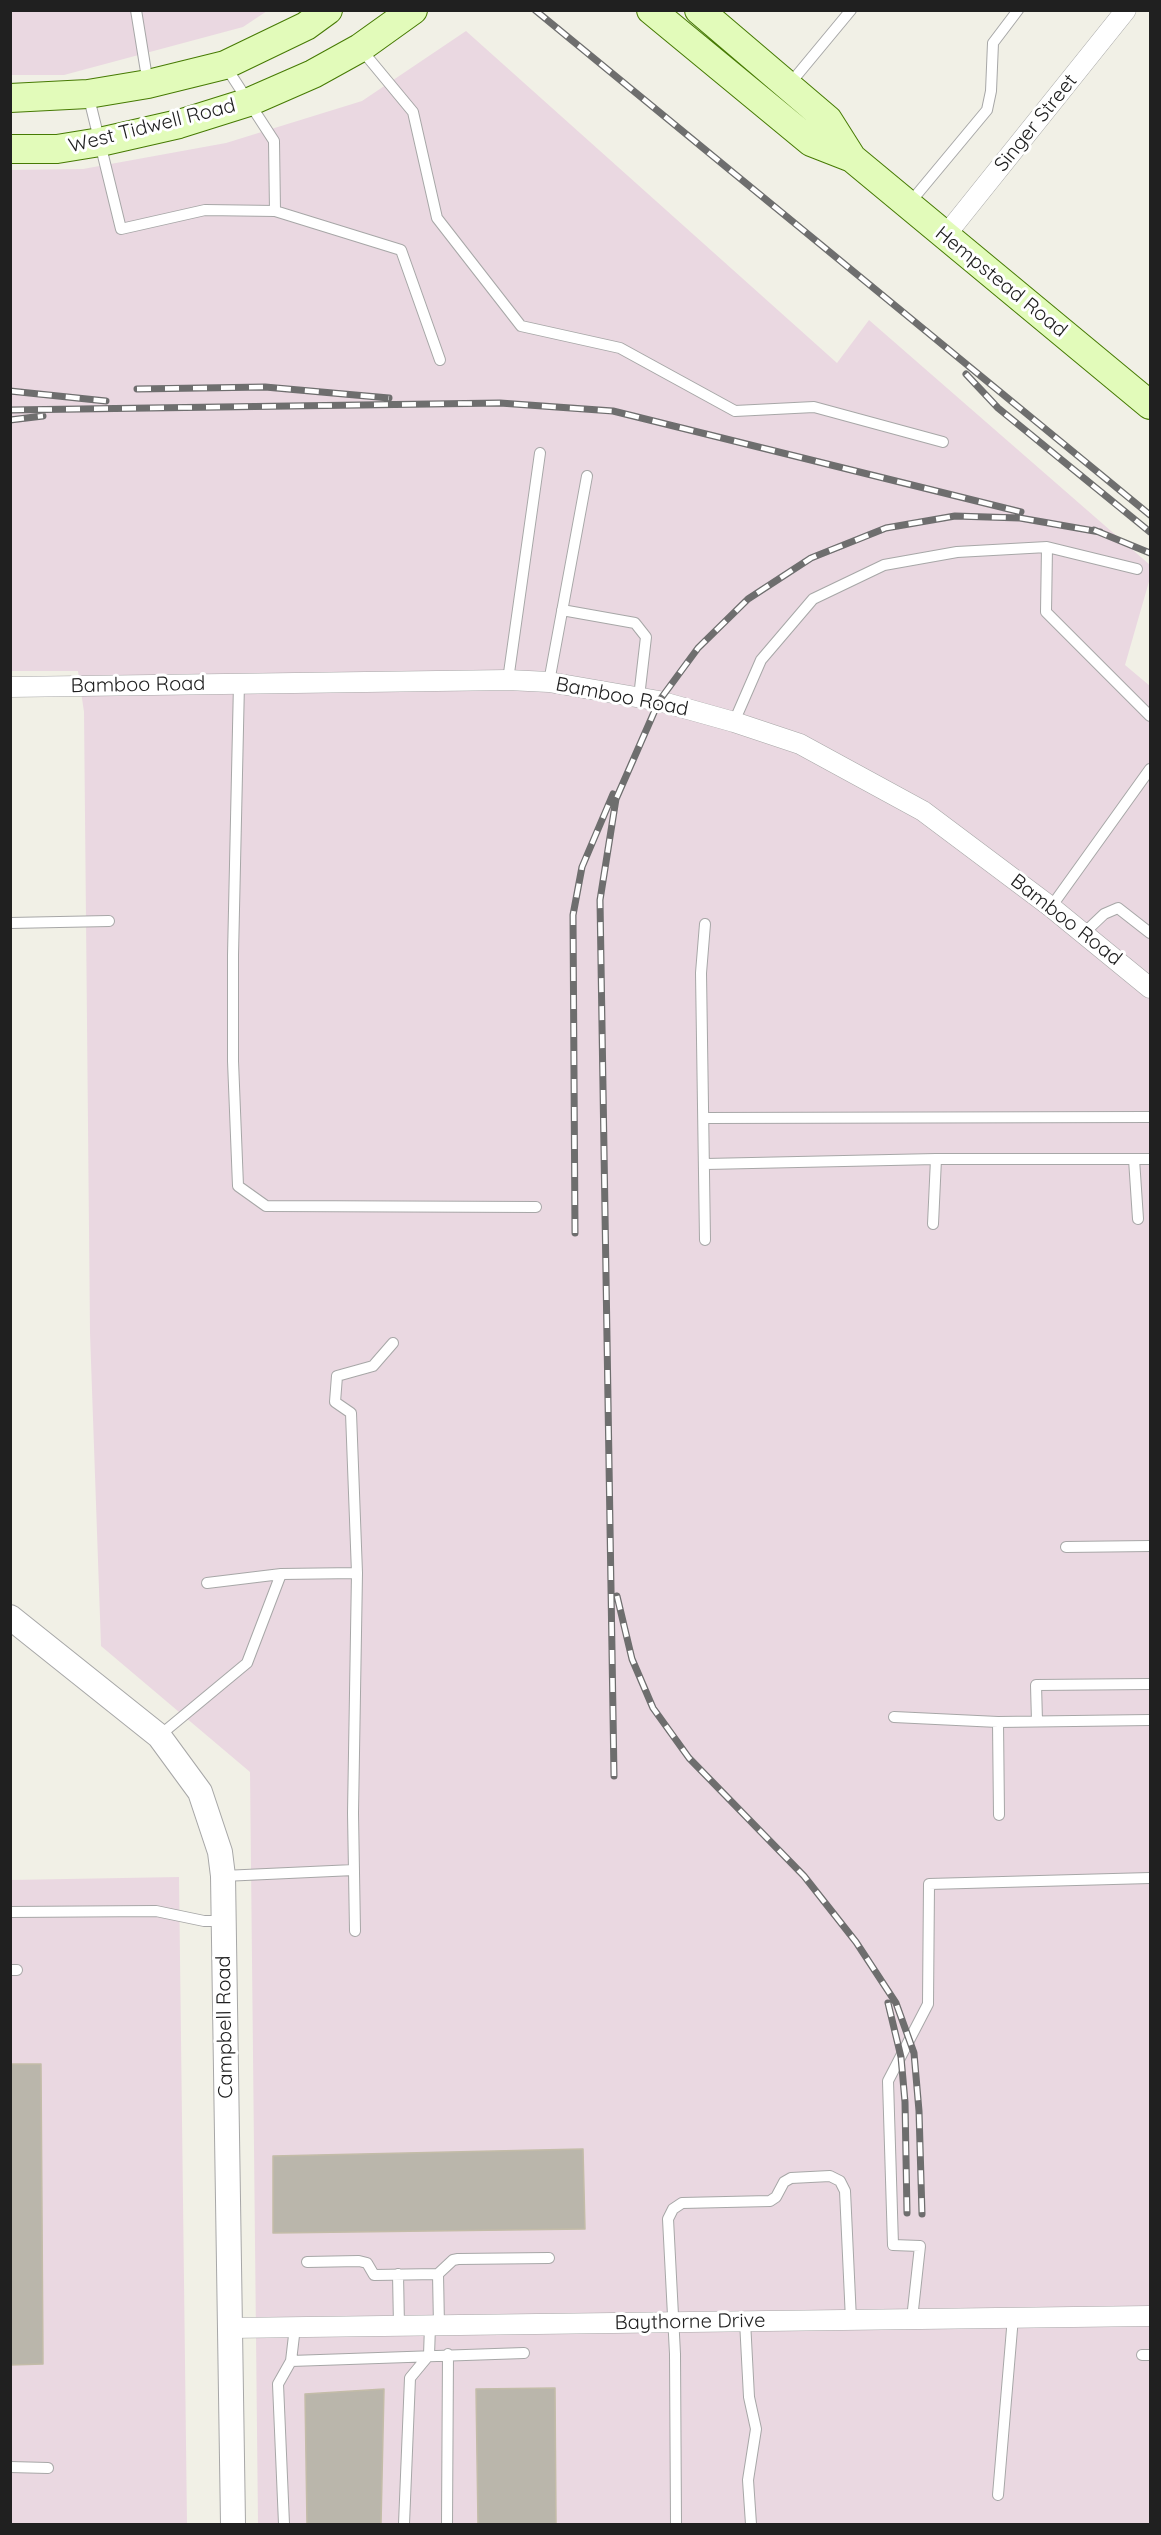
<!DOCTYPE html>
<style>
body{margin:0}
#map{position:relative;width:1161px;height:2535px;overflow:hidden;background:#f1f0e6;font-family:Quicksand,sans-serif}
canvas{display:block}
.frame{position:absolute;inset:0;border:12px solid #202020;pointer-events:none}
</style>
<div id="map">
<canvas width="1161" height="2535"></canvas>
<div class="frame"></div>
</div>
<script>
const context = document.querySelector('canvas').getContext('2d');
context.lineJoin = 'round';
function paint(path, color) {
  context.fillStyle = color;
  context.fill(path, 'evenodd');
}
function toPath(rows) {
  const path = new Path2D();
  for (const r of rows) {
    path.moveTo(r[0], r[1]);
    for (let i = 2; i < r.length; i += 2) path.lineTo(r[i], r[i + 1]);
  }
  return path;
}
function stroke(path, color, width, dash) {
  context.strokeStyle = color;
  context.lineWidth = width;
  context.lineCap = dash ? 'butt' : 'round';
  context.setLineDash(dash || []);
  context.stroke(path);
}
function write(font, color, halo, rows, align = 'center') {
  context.font = font + ' Quicksand,sans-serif';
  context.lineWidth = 6;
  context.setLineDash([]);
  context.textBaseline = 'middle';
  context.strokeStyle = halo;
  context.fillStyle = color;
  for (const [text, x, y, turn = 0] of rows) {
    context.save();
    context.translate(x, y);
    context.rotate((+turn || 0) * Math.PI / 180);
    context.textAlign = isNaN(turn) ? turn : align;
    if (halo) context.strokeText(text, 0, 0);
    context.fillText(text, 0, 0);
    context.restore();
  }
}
paint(toPath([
 [10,11,267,11,243,27,64,75,11,75],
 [466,31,837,363,869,320,1150,565,1150,578,1125,665,1150,686,1150,2524,258,2524,250,1772,101,1646,90,1333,84,712,78,671,11,671,10,170,83,169,226,143,362,101],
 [179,1877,187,2524,11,2524,10,1880]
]), '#ead8e1');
const building = toPath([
 [10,2064,41,2064,43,2364,10,2365,10,2064],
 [583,2149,585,2229,273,2233,273,2156,583,2149],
 [555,2388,556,2524,478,2524,476,2389,555,2388],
 [384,2389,381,2524,307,2524,305,2394,384,2389]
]);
paint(building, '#bab6ab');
stroke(building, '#c3bca8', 1.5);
const service = toPath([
 [136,10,148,84],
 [360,48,413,112,437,218,521,326,620,348,735,411,814,407,943,442],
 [226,67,274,141,275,211],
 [788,86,851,10],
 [88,94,121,229,205,210,275,211,401,250,440,360],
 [908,205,987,110,991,91,993,43,1018,10],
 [1047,547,1046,612,1150,716],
 [562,610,635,623,646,637,639,697],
 [508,680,540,453],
 [549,682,587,476],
 [239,683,233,955,233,1061,238,1186,266,1206,536,1207],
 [734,722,761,660,813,599,884,565,957,552,1047,547,1137,569],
 [1051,907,1150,769],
 [10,923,109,921],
 [705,924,701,973,705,1240],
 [1084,933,1104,914,1118,908,1150,933],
 [704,1118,1150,1117],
 [1134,1159,1138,1219],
 [706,1164,936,1159,1150,1159],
 [933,1224,936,1159],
 [1066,1547,1150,1546],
 [207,1583,281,1574,357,1573],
 [894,1717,998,1722,1150,1720],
 [1037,1721,1036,1685,1150,1684],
 [998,1722,999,1815],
 [159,1736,247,1663,281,1574],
 [223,1876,354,1870],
 [10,1912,156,1911,204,1921,224,1921],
 [355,1931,353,1813,357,1573,351,1413,335,1402,337,1376,373,1366,393,1343],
 [10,1970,17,1970],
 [307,2262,359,2261,367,2263,374,2275,438,2274,453,2260,458,2259,549,2258],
 [398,2274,399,2326],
 [438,2274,439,2326],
 [912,2319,920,2246,893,2245,888,2081,928,2004,929,1884,1150,1878],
 [745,2321,749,2397,756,2429,748,2480,751,2524],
 [1142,2355,1150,2355],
 [291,2361,524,2353],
 [10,2467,48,2468],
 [998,2495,1013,2317],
 [284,2524,278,2384,291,2361,295,2327],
 [404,2524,410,2378,429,2355,430,2326],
 [447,2524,448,2354],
 [676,2524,675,2354,668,2219,673,2209,682,2203,770,2201,776,2197,784,2182,791,2178,830,2176,840,2181,845,2191,851,2320]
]);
const minor = toPath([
 [945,236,1126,10],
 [10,687,508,680,549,682,659,701,734,722,800,744,923,811,1051,907,1150,988],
 [230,2328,1150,2316]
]);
const tertiary = toPath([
 [10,1617,159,1736,200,1792,220,1852,223,1876,233,2524]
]);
const secondary = toPath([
 [651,10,811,142,852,158],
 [699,10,828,120,852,158,1150,405],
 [10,98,88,94,148,84,225,65,306,26,328,10],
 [10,149,57,149,100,142,179,124,249,102,313,74,360,48,413,10]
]);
stroke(service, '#a7a7a7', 12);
stroke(minor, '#a7a7a7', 21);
stroke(tertiary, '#a7a7a7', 26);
stroke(secondary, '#467a03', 30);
stroke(service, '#fff', 10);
stroke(minor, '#fff', 20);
stroke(tertiary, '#fff', 24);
stroke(secondary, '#e2fbba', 28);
const rail = toPath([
 [535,10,1150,515],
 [966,374,998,408,1150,532],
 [137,389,265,387,389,398],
 [10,391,106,401],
 [10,410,500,403,613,411,1021,512],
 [10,420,43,416],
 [1094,530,1150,553],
 [575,1233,573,915,582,867,613,794],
 [617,1596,632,1659,653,1708,689,1758,804,1876,856,1942,896,2003,914,2053,919,2111,922,2214],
 [614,1776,600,900,616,799,659,701,698,648,748,599,811,558,886,528,955,516,1020,518,1100,532],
 [888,2003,901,2057,905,2102,907,2213]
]);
stroke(rail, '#6e6e6e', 7);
stroke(rail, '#fff', 4.5, [14]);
write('20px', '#202020', '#fff', [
 ["Singer Street",1036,123,-51],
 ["West Tidwell Road",152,126,-14],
 ["Hempstead Road",1001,282,39],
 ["Bamboo Road",138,685,-1],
 ["Bamboo Road",622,697,11],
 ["Bamboo Road",1066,920,38],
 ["Campbell Road",225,2027,-91],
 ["Baythorne Drive",690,2322,-1]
]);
</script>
